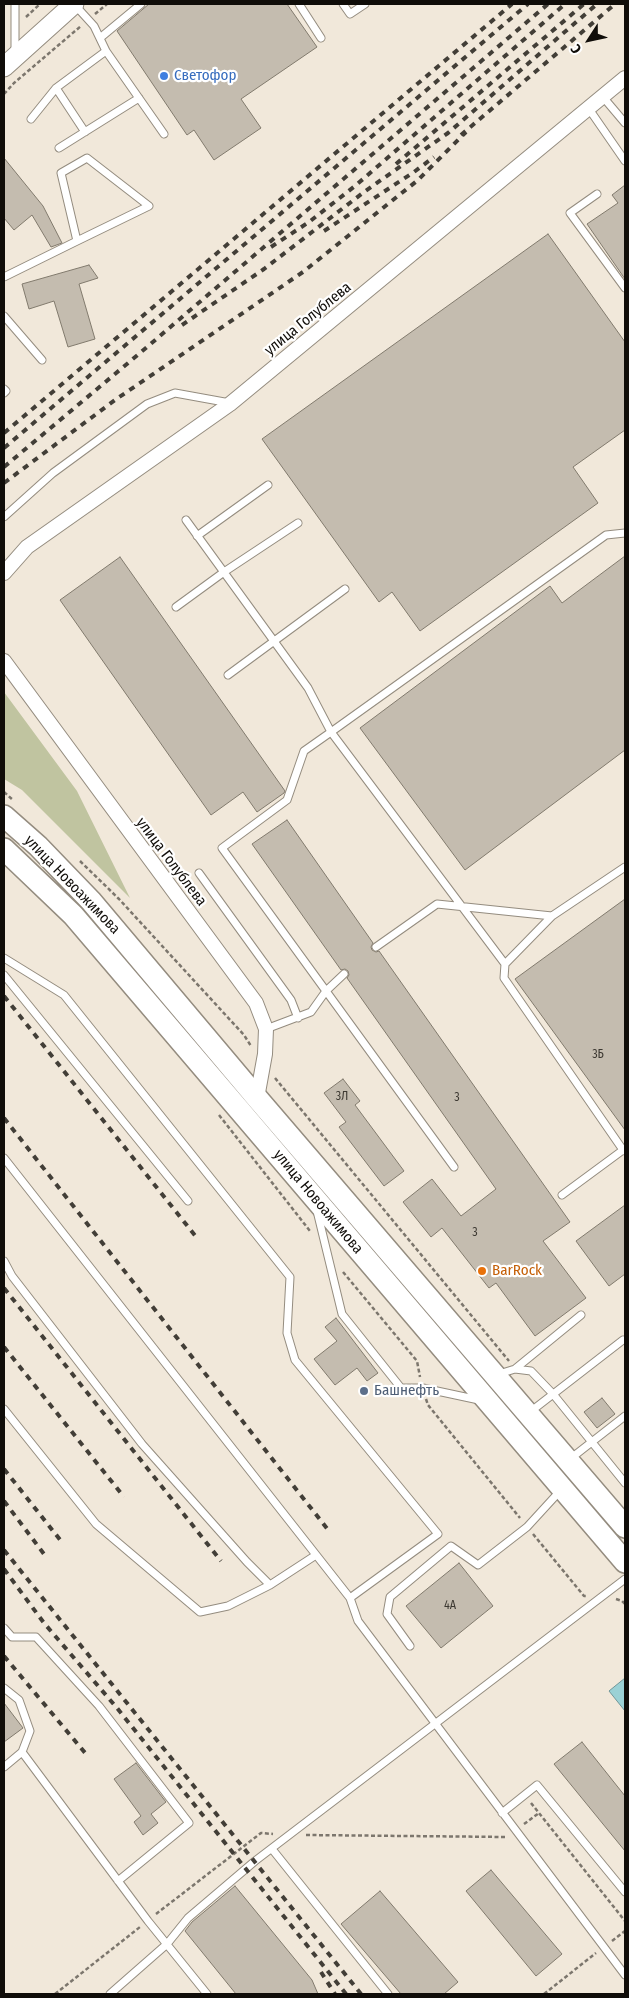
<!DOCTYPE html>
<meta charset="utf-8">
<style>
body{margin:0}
#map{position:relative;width:629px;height:1998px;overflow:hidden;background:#f1e8da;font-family:"Fira Sans Condensed",sans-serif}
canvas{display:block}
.frame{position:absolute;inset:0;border:5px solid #100d09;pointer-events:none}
.north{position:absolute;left:564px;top:15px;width:50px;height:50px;-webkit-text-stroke:4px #fff;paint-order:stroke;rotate:235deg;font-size:14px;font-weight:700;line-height:20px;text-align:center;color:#100d09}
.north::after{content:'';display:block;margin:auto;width:18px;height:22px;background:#100d09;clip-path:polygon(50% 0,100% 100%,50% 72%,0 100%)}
</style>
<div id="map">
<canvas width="629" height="1998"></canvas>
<div class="frame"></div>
<div class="north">С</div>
</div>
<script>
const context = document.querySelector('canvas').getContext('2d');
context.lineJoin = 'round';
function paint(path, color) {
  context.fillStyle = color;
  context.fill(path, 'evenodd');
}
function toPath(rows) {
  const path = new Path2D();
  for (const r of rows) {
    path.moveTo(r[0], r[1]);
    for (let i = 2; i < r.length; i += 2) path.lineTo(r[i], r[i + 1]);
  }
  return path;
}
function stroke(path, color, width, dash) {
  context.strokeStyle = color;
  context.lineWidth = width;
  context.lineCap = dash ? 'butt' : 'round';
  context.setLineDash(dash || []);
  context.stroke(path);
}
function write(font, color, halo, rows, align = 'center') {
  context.font = font + ' "Fira Sans Condensed",sans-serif';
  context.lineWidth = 4.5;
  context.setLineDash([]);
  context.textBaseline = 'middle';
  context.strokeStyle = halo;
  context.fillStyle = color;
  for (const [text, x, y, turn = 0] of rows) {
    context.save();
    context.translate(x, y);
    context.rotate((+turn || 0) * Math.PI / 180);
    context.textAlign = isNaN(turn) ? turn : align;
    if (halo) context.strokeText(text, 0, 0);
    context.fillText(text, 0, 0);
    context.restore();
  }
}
paint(toPath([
 [4,692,77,791,130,898,22,790,4,779]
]), '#c0c4a0');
const water = toPath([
 [625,1678,625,1711,609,1691,625,1678]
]);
paint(water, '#9bd1d5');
stroke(water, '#719698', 1);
const building = toPath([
 [149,4,287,4,317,47,241,99,261,128,214,160,194,130,187,135,117,31,149,4],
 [4,158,43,206,62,243,51,247,32,215,14,230,4,218,4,158],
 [625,185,625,279,587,224,618,203,612,195,625,185],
 [548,234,625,342,625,430,573,467,598,503,420,631,392,592,379,602,262,439,548,234],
 [89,265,98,278,79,284,95,339,68,347,54,301,29,309,22,284,89,265],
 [625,556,625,750,465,870,360,728,550,586,562,603,625,556],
 [120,557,285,791,284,793,257,812,243,792,211,815,60,600,120,557],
 [287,820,373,943,371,947,372,950,376,952,379,951,570,1222,543,1241,586,1298,535,1336,496,1283,489,1288,442,1228,431,1237,403,1202,432,1179,461,1216,496,1189,347,978,349,975,348,971,345,969,341,970,252,844,287,820],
 [625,899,625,1130,515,979,625,899],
 [343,1079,360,1101,355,1105,404,1171,384,1186,339,1127,346,1122,324,1093,343,1079],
 [625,1205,625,1274,609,1286,576,1241,625,1205],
 [336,1318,378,1373,367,1381,357,1368,335,1385,314,1359,337,1341,325,1327,336,1318],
 [602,1398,615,1414,597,1428,584,1412,602,1398],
 [459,1563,493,1606,441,1648,406,1606,459,1563],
 [4,1703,23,1728,4,1742,4,1703],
 [582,1742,625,1796,625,1851,554,1764,582,1742],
 [136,1763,166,1802,151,1814,158,1823,143,1835,134,1822,141,1816,114,1779,136,1763],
 [491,1870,562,1954,536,1976,466,1891,491,1870],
 [235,1886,312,1980,318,1994,236,1994,185,1931,192,1922,235,1886],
 [380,1891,458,1982,444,1994,401,1994,341,1924,380,1891]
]);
paint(building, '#c4bcaf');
stroke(building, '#817a6d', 1);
const lane = toPath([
 [299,4,321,38],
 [343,4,350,14,365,4],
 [100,38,141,4],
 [106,51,164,134],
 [15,53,15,4],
 [56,88,85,132],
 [603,97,625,123],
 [589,109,625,161],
 [31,119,56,88,106,51,94,26,74,4],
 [59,148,139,98],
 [597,194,570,213,625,288],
 [4,277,77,241,149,206,87,158,61,173,77,241],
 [4,316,42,360],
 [4,389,6,391,4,393],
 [4,517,53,473,147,404,175,393,230,403],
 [186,520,308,688,331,732,304,751,287,800,222,848,454,1167],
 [197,536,268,485],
 [176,607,224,572,298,523],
 [228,675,345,589],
 [199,873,291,1000,298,1018],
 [376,947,437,904,552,916,625,867],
 [4,958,64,995,290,1277,287,1333,295,1360,438,1534,350,1598,358,1621,625,1975],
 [505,964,552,916],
 [4,975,188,1201],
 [266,1029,311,1012,326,991,344,974],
 [623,1150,504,978,505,964,331,732,606,535,625,533],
 [4,1158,350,1598],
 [562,1195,623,1150,625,1151],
 [317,1211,342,1314,401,1388,423,1388,479,1400],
 [4,1261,12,1276,142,1444,247,1562,270,1585],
 [515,1369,581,1315],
 [499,1374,515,1369,531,1371,553,1394,625,1483],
 [4,1409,96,1524,200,1612,228,1606,270,1585,316,1555],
 [530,1412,623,1340],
 [570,1459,625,1416],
 [4,1628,12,1637,36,1637,99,1706,189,1823,118,1881],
 [410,1646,387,1614,390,1597,451,1546,478,1565,527,1527,560,1491],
 [4,1688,19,1700,30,1731,22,1752,4,1767],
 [22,1752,148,1921,207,1994],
 [502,1813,537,1785,625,1892],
 [272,1849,388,1994],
 [110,1994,167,1944,188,1918,255,1861,625,1579]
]);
const street = toPath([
 [4,573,27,547,230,404,625,78],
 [4,661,256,1003,266,1029,265,1054,257,1098]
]);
const secondary = toPath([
 [4,67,74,4]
]);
const primary = toPath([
 [4,816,38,846,91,901,257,1098,625,1527],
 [4,849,73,915,625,1562]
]);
stroke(lane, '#948c7f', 9);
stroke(street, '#948c7f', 16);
stroke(secondary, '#948c7f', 21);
stroke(primary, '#948c7f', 24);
stroke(toPath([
 [95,14,107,4],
 [26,17,40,4],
 [4,94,14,83,81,26],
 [4,792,13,800],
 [80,861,119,899,244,1035,251,1046],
 [275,1078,509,1361],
 [219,1115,310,1231],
 [343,1272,417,1361,420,1377],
 [426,1399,428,1405,520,1518],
 [533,1534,584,1596,586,1596],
 [616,1599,622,1601,625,1604],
 [531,1803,625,1921],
 [524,1824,539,1813],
 [306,1835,507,1837],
 [156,1914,261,1833,273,1834],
 [612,1941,625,1931],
 [55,1994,140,1927],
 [544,1994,596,1953]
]), '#7c766d', 2.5, [4, 2.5]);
stroke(lane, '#fff', 7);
stroke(street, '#fff', 14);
stroke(secondary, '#fff', 19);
stroke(primary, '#fff', 21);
stroke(toPath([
 [461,135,615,4],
 [396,164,584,4],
 [324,231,414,172,434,157],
 [271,247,309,222,355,186,565,4],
 [182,325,264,269,364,192,448,133,597,4],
 [4,433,512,4],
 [4,448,528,4],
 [4,467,140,353,548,4],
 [4,483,115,400,303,272,418,180,466,132],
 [4,996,197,1238],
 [4,1118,329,1531],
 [4,1288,221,1561],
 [4,1347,124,1497],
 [4,1469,61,1541],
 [4,1501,47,1558],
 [4,1550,361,1994],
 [4,1569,44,1623,117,1708,346,1994],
 [4,1656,86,1754],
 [321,1972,335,1994]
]), '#423e37', 4, [6, 6]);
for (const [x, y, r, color] of [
 [164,76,5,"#3f7fe0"],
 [482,1271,5,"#e8710a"],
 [364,1391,5,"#5c6f8a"]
]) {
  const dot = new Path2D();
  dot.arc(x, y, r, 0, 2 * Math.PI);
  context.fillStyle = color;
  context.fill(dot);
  stroke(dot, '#fff', 2);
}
write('12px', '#3d3932', null, [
 ["3Б",598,1055],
 ["3Л",342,1097],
 ["3",457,1098],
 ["3",475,1233],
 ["4А",450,1606]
]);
write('15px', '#366cbe', '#fff', [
 ["Светофор",174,76]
], 'left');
write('15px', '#100d09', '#fff', [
 ["улица Голублева",308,319,-39],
 ["улица Голублева",171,862,53],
 ["улица Новоажимова",72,885,46],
 ["улица Новоажимова",318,1202,50]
]);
write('15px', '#c56008', '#fff', [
 ["BarRock",492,1271]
], 'left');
write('15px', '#4e5e75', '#fff', [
 ["Башнефть",374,1391]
], 'left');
</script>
